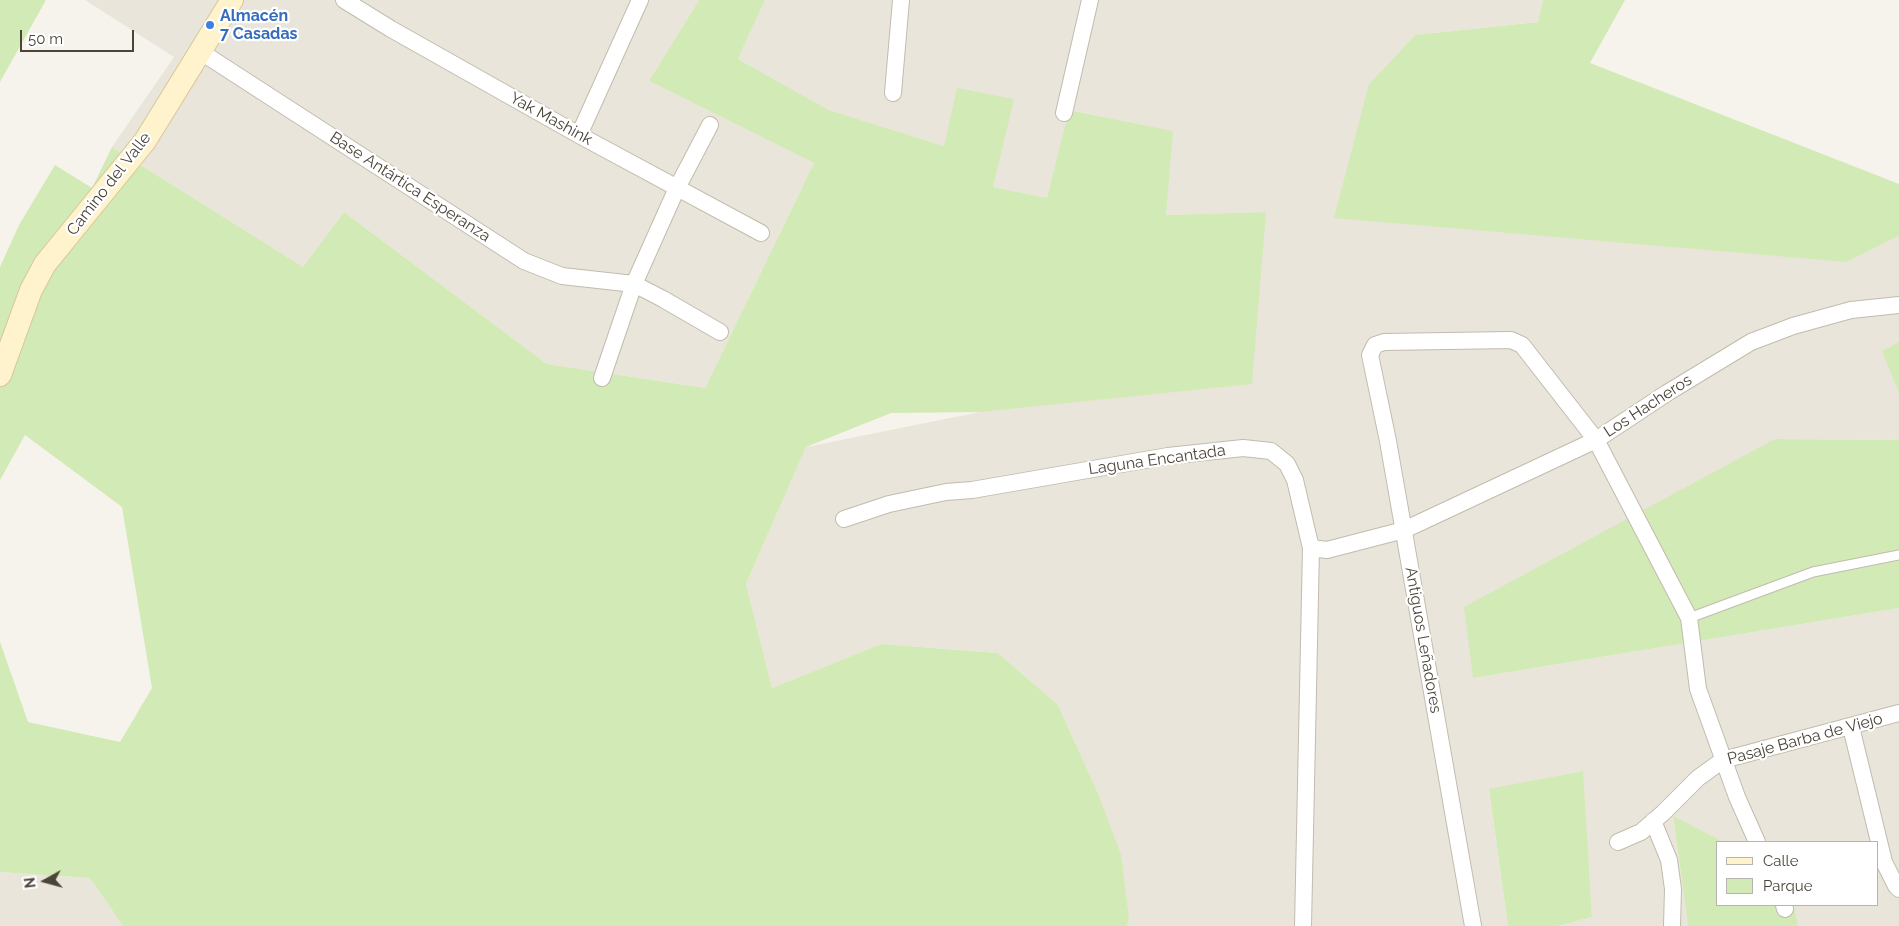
<!DOCTYPE html>
<meta charset="utf-8">
<style>
body{margin:0}
#map{position:relative;width:1899px;height:926px;overflow:hidden;background:#f6f3ec;font-family:Raleway,sans-serif}
canvas{display:block}
.legend{position:absolute;left:1716px;top:841px;width:162px;height:65px;box-sizing:border-box;background:#fff;border:1px solid #b7b4b0;margin:0;padding:6px 9px;list-style:none;font-size:15px;color:#4b4439}
.legend li{display:flex;align-items:center;gap:10px;height:25px}
.legend b{width:25px;border:1px solid #b7b4b0}
.north{position:absolute;left:20px;top:856px;width:50px;height:50px;-webkit-text-stroke:4px #fff;paint-order:stroke;rotate:263deg;font-size:14px;font-weight:700;line-height:20px;text-align:center;color:#4b4439}
.north::after{content:'';display:block;margin:auto;width:18px;height:22px;background:#4b4439;clip-path:polygon(50% 0,100% 100%,50% 72%,0 100%)}
.scale{position:absolute;left:20px;top:30px;width:114px;height:22px;box-sizing:border-box;border:2px solid #4b4439;border-top:0;padding-left:6px;font-size:15px;line-height:18px;white-space:nowrap;color:#4b4439;-webkit-text-stroke:4px #fff;paint-order:stroke}
</style>
<div id="map">
<canvas width="1899" height="926"></canvas>
<ul class="legend">
<li><b style="height:6px;background:#fff3cd"></b>Calle</li>
<li><b style="height:14px;background:#d2eab5"></b>Parque</li>
</ul>
<div class="north">N</div>
<div class="scale">50 m</div>
</div>
<script>
const context = document.querySelector('canvas').getContext('2d');
context.lineJoin = 'round';
function paint(path, color) {
  context.fillStyle = color;
  context.fill(path, 'evenodd');
}
function toPath(rows) {
  const path = new Path2D();
  for (const r of rows) {
    path.moveTo(r[0], r[1]);
    for (let i = 2; i < r.length; i += 2) path.lineTo(r[i], r[i + 1]);
  }
  return path;
}
function stroke(path, color, width, dash) {
  context.strokeStyle = color;
  context.lineWidth = width;
  context.lineCap = dash ? 'butt' : 'round';
  context.setLineDash(dash || []);
  context.stroke(path);
}
function write(font, color, halo, rows, align = 'center') {
  context.font = font + ' Raleway,sans-serif';
  context.lineWidth = 4.5;
  context.setLineDash([]);
  context.textBaseline = 'middle';
  context.strokeStyle = halo;
  context.fillStyle = color;
  for (const [text, x, y, turn = 0] of rows) {
    context.save();
    context.translate(x, y);
    context.rotate((+turn || 0) * Math.PI / 180);
    context.textAlign = isNaN(turn) ? turn : align;
    if (halo) context.strokeText(text, 0, 0);
    context.fillText(text, 0, 0);
    context.restore();
  }
}
paint(toPath([
 [85,0,699,0,649,81,814,163,705,388,547,364,344,212,303,267,112,147,174,57],
 [765,0,1543,0,1538,22,1415,35,1369,84,1847,262,1899,236,1899,342,1883,351,1899,393,1899,440,1775,439,1473,678,1899,608,1899,926,1798,926,1794,905,1878,905,1878,842,1724,842,1673,817,1688,926,1558,926,1592,917,1582,771,1489,790,1508,926,1127,926,1129,919,1097,791,1058,705,998,653,881,644,772,688,746,584,806,447,980,412,1266,212,1166,215,1172,131,1070,110,1047,198,993,187,1013,99,944,146,829,110,738,59],
 [0,872,90,878,123,926,0,926]
]), '#eae5da');
paint(toPath([
 [0,0,46,0,0,82],
 [699,0,765,0,738,59,829,110,944,146,957,88,1014,99,993,187,1047,198,1069,110,1173,131,1166,215,1266,212,1252,384,980,412,891,413,806,447,746,584,772,688,881,644,998,653,1058,705,1097,791,1121,855,1129,919,1127,926,123,926,90,878,0,872,0,642,28,722,120,742,152,688,122,507,25,435,0,480,0,267,19,225,55,165,92,188,112,147,303,267,344,212,547,364,705,388,814,163,649,81],
 [1543,0,1625,0,1590,63,1899,184,1899,236,1847,262,1334,218,1369,84,1415,35,1538,22],
 [1899,342,1899,393,1882,351],
 [1775,439,1899,440,1899,608,1473,678,1464,607],
 [1583,771,1592,917,1558,926,1508,926,1489,789],
 [1673,816,1724,842,1718,842,1718,905,1794,905,1798,926,1688,926]
]), '#d2eab5');
const lane = toPath([
 [1689,618,1813,572,1899,555]
]);
const street = toPath([
 [344,0,391,29,579,135,761,233],
 [201,52,524,261,562,276,634,284,663,299,720,332],
 [893,93,901,0],
 [1064,113,1090,0],
 [579,135,640,0],
 [602,378,634,284,677,188,710,125],
 [844,519,889,504,946,492,972,490,1168,456,1243,448,1271,451,1287,464,1295,480,1311,548,1327,550,1404,530,1596,440,1667,393,1751,342,1793,326,1851,310,1899,305],
 [1851,727,1884,862,1896,886,1899,889],
 [1653,821,1669,860,1673,889,1672,926],
 [1618,842,1641,832,1663,813,1698,778,1723,760,1899,713],
 [1784,905,1785,909],
 [1303,926,1311,548],
 [1473,926,1388,441,1370,355,1375,345,1384,342,1511,340,1522,345,1596,440,1689,618,1698,689,1737,797,1757,842]
]);
const secondary = toPath([
 [0,375,31,290,45,264,145,141,232,0]
]);
stroke(lane, '#c2bbae', 11);
stroke(street, '#c2bbae', 18);
stroke(secondary, '#d6c79b', 24);
stroke(lane, '#fff', 9);
stroke(street, '#fff', 16);
stroke(secondary, '#fff3cd', 22);
for (const [x, y, r, color] of [
 [210,25,5,"#3f7fe0"]
]) {
  const dot = new Path2D();
  dot.arc(x, y, r, 0, 2 * Math.PI);
  context.fillStyle = color;
  context.fill(dot);
  stroke(dot, '#fff', 2);
}
write('bold 16px', '#366cbe', '#fff', [
 ["Almacén",220,16],
 ["7 Casadas",220,34]
], 'left');
write('16px', '#4b4439', '#fff', [
 ["Yak Mashink",551,119,29],
 ["Camino del Valle",109,184,-52],
 ["Base Antártica Esperanza",410,187,33],
 ["Los Hacheros",1648,406,-33],
 ["Laguna Encantada",1157,460,-8],
 ["Antiguos Leñadores",1423,640,80],
 ["Pasaje Barba de Viejo",1805,739,-15]
]);
</script>
